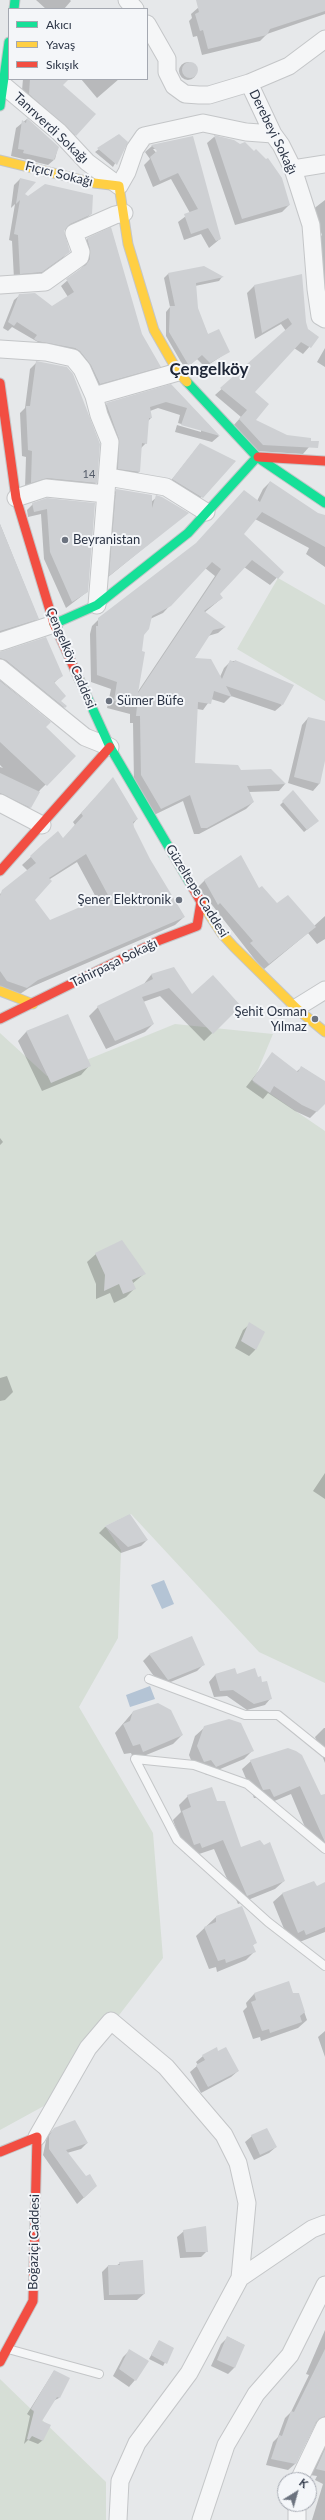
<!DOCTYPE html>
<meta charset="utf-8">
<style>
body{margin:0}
#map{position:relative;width:325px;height:2520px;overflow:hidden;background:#e6e8ea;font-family:Lato,sans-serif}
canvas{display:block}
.legend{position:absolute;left:8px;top:8px;width:140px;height:72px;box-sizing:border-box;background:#f4f6f9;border:1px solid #a4a8b1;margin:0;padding:5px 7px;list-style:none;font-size:12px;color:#2b3445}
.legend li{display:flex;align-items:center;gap:8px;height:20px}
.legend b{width:20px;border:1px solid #a4a8b1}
.north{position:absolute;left:277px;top:2472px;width:40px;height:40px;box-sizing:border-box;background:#f4f6f9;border:1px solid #a4a8b1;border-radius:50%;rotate:37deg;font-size:11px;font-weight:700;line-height:16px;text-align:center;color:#2b3445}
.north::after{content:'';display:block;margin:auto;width:14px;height:18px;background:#6c737f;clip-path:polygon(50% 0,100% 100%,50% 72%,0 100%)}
</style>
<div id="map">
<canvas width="325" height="2520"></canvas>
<ul class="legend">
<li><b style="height:5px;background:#16e098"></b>Akıcı</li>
<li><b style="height:5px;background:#ffcf43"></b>Yavaş</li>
<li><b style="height:5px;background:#f24e42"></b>Sıkışık</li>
</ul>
<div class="north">K</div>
</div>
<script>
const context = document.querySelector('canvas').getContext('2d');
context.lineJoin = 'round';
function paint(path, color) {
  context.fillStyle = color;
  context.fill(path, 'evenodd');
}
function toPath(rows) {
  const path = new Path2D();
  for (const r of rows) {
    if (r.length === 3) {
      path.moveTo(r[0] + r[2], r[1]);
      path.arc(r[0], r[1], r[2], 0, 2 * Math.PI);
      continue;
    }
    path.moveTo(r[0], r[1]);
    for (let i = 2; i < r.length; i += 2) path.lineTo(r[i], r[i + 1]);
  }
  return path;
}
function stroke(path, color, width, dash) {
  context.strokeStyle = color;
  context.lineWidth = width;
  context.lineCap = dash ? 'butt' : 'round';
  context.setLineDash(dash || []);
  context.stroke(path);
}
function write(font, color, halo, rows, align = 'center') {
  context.font = font + ' Lato,sans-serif';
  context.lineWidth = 4;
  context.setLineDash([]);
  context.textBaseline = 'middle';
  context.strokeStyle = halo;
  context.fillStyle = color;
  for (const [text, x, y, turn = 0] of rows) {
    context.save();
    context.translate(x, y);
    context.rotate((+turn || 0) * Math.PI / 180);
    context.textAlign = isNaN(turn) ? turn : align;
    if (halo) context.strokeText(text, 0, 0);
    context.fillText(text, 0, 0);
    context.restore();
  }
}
paint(toPath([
 [278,578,325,605,325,701,237,649],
 [175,1024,273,1034,253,1082,325,1131,325,1683,259,1652,131,1514,105,1526,121,1550,118,1638,79,1707,153,1833,163,1958,53,2101,0,2130,0,1033,47,1076],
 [0,2379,106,2482,106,2520,0,2520]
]), '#d6ded6');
paint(toPath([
 [164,1580,174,1604,162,1609,151,1585],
 [150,1686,155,1699,130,1707,126,1695]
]), '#b4c4d5');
paint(toPath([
 [36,0,70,0,71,1,64,9,46,9],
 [207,0,325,0,325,14,267,34,260,41,202,55,197,36,193,37,189,21,192,18,191,14],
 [188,71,9],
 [23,79,68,79,62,85,75,135,67,143,21,102],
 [81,79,119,79,97,98],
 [27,119,58,147,55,159,48,165,11,156,16,128],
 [118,135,127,142,113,167,95,152],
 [192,137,220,239,209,248,201,234,184,240,178,222,190,213,171,179,153,187,144,165,150,159,145,152,152,146],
 [153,149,156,149,160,155,159,156],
 [214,137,233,141,289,205,282,212,235,225,207,143],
 [20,179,24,194,28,198,91,214,84,220,64,230,64,236,69,251,63,258,35,278,14,279,12,241,9,240,15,204,11,208,14,185],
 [325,200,325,287,319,288,315,242,322,235,312,210],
 [111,229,141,334,159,366,154,372,94,389,86,370,12,327,8,331,3,328,14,300,20,295,52,307,68,297,61,286,84,266,85,255,82,245,87,239],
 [168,274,222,277,219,281,195,286,197,308,208,335,228,352,205,367,197,359,185,369,166,336,166,312,170,307,164,278],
 [301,275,305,322,307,329,318,337,303,354,294,348,254,392,255,421,309,447,303,454,256,451,233,426,241,417,215,395,286,331,281,324,255,339,247,293,254,286],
 [325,348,325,367,317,362],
 [37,362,96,483,89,489,25,488,26,457,22,456,20,413,25,408,30,369],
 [170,386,219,436,212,442,175,432,177,425,201,432,201,430,178,423,180,415,158,408,150,411,151,418,148,421,146,443,140,449,139,472,132,479,111,475,100,411,107,404],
 [200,444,235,461,194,505,166,487],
 [270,482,318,514,325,516,325,567,306,554,309,548,255,519,243,534,282,572,270,585,244,567,219,594,222,598,204,613,225,627,218,633,208,636,194,659,220,677,224,668,231,661,235,661,282,705,275,711,231,696,224,703,211,699,203,710,197,709,194,764,240,771,271,770,285,784,279,791,249,792,253,802,246,809,199,834,194,834,183,801,154,815,134,782,133,723,130,723,130,714,107,708,111,689,91,682,90,634,92,626,99,619,257,501,263,489],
 [205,568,215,576,137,693,143,635,150,619,163,613],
 [117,490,151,502,157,497,187,513,102,582,109,497],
 [47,499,87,592,66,608,44,559,41,514,28,517,27,510,33,504],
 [0,524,38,618,30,626,0,636],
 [0,652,62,675,54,683,60,701,65,706,57,714,0,668],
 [0,680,50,722,45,727,75,756,40,790,30,807,23,815,0,803,0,767,3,768,0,765],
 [308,718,325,722,325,757,319,784,313,791,288,783,302,725],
 [105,787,137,819,133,824,133,827,149,859,184,917,175,925,29,988,17,996,0,989,0,894,28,871,22,865,58,832,63,839,75,825,73,822],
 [77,862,98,901,50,922,33,899,50,879],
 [293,792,314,824,304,832,280,805],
 [205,880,277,905,314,926,325,916,325,939,317,944,308,933,263,970,198,887],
 [174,968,191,996,240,1006,204,1041,160,996,143,1002,153,1024,145,1032,106,1049,89,1016,98,1007,143,985,151,975],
 [67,1015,89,1066,81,1075,42,1091,18,1041,26,1032],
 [272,1054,296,1072,302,1067,325,1082,325,1103,310,1118,295,1111,268,1093,263,1099,246,1087],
 [0,1138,3,1142,0,1145],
 [96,1254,144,1274,132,1284,135,1288,126,1297,114,1303,110,1293,96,1299,96,1284,87,1262],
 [250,1324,264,1332,255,1350,249,1356,235,1348,243,1330],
 [7,1376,13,1392,5,1400,0,1401,0,1378],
 [325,1473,325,1499,313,1491],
 [129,1515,147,1540,141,1546,121,1553,99,1533,105,1527],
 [191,1637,203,1665,197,1671,161,1686,143,1661,149,1655],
 [234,1669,236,1675,257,1678,271,1698,265,1705,247,1710,227,1696,214,1697,209,1682,215,1675],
 [133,1712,182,1735,173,1744,134,1760,131,1753,124,1754,115,1733],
 [205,1727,253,1750,244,1759,206,1775,202,1768,195,1770,189,1755,195,1736],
 [324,1728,325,1728,325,1763,315,1737],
 [251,1761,320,1796,325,1795,325,1843,321,1845,317,1837,310,1839,291,1794,265,1805,261,1798,254,1798,242,1769],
 [188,1796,241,1848,284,1881,275,1889,238,1904,214,1849,193,1856,191,1851,185,1854,173,1820,181,1812,179,1805],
 [313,1882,317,1887,325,1890,325,1932,297,1943,289,1941,273,1902,282,1894],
 [216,1917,255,1943,252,1946,254,1952,246,1960,217,1972,216,1967,209,1969,196,1936],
 [254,1994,298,1994,307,2020,298,2028,261,2041,260,2037,253,2039,243,2011,247,2007,246,2003],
 [325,2031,325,2057,318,2037],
 [218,2052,238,2071,231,2077,201,2093,190,2072,198,2065,196,2062,203,2056],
 [54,2129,87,2143,81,2149,67,2153,90,2192,77,2204,43,2155,47,2136],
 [252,2136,276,2147,269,2153,254,2160,245,2142],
 [184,2231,207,2251,201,2257,180,2258,177,2237],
 [120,2263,144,2294,137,2300,104,2300,102,2272,108,2266,116,2266],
 [325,2330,325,2426,316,2423,295,2464,288,2470,266,2465,273,2442,278,2437,285,2418,291,2412,309,2375,306,2374],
 [228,2337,244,2345,234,2368,228,2374,211,2366,221,2344],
 [159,2341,173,2348,163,2366,149,2359],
 [129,2351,135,2380,129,2387,113,2376,123,2357],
 [54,2371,59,2398,53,2401,40,2421,43,2440,38,2444,28,2440,24,2444,30,2416,27,2414],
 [325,2444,325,2520,312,2520,323,2484,315,2480,317,2476,310,2475]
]), '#0003');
paint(toPath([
 [196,0,325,0,325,11,270,29,267,35,208,49,203,30,200,31,195,14,199,12],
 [190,70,8],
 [30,79,69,79,63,85,96,114,76,136,29,94],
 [27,118,59,147,54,160,23,153,24,150,18,149,22,120,26,123],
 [119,134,128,142,117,165,97,148],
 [214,135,234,140,240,144,245,142,254,151,256,149,266,159,268,158,282,178,290,205,242,219],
 [193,136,221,239,216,241,208,228,191,234,184,214,198,209,178,173,160,181,150,157,157,151,151,145],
 [20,178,36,182,25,194,28,196,45,184,93,195,92,214,70,224,64,231,70,252,42,272,20,274,18,235,14,234,20,200,16,204],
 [111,227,142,334,161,367,100,384,91,365,80,351,75,348,37,341,34,339,37,335,17,322,14,326,8,322,19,294,35,293,52,306,74,292,66,279,86,265,90,259,90,249,87,238],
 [204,266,224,277,196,283,198,308,208,334,219,329,230,352,210,363,202,355,189,366,169,332,170,306,175,306,168,273],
 [302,274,306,322,308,329,319,337,311,348,301,342,255,392,269,404,256,420,287,435,311,438,311,441,319,441,318,448,263,445,239,419,247,410,220,388,292,324,288,318,262,333,254,285],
 [36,361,67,367,73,374,100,444,97,483,47,478,31,483,32,451,28,450,26,406,30,406],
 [171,384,220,436,181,425,187,408,166,402,150,407,152,418,149,418,147,444,142,443,140,472,118,469,119,439,106,403],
 [200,443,236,461,203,498,172,479],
 [270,481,318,513,325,515,325,547,262,512,244,534,284,572,278,579,252,560,220,594,223,598,204,611,226,627,213,630,195,658,211,659,222,679,230,660,234,662,235,660,294,685,283,705,226,686,232,697,214,691,211,704,198,702,195,763,238,765,241,770,271,769,286,784,247,786,254,802,207,828,201,828,190,795,161,809,141,775,140,716,136,716,137,707,114,701,117,682,97,675,96,626,98,626,98,618,196,543,244,490,260,502],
 [212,562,221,569,138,693,145,652,142,651,144,635,149,629,152,616,171,606],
 [116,489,152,495,152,508,156,495,162,497,189,513,109,576],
 [47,498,95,503,88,592,72,602,50,552,47,509,34,512,32,503],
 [0,524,39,619,0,631],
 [46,637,63,676,54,682,66,696,61,701,67,706,65,708,6,660,0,658,0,652],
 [0,681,51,722,46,727,76,756,47,786,0,742],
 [308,717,325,721,325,761,320,784,294,777],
 [0,773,40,792,31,808,0,793],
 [113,777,138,819,133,822,134,827,150,859,185,917,38,980,27,988,7,981,0,971,0,896,2,890,36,863,30,856,44,843,58,831,63,838,83,816,81,813],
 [86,854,108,895,50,920,35,900,52,881,49,878],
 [293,790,319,821,307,830,282,801],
 [241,855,259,888,262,886,277,903,288,895,316,927,269,964,250,943,253,941,220,903,218,905,204,880],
 [174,967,192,994,213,975,241,1006,213,1034,169,988,142,997,154,1024,115,1041,97,1006,153,979,151,974],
 [68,1014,91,1066,51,1083,26,1031],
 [272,1052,298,1072,301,1066,325,1081,325,1104,317,1112,302,1105,274,1086,270,1093,252,1080],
 [122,1240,146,1274,132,1280,136,1289,123,1294,119,1284,104,1291,105,1275,95,1253],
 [249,1322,265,1332,256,1350,241,1341],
 [130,1514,148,1540,128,1547,105,1526],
 [192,1636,205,1665,168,1680,149,1654],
 [235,1668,237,1674,255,1668,258,1677,261,1676,262,1682,267,1681,272,1699,254,1704,233,1690,220,1691,215,1674],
 [158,1703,171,1710,183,1735,143,1752,140,1744,133,1746,123,1724,130,1721,133,1711],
 [229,1719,241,1723,254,1751,216,1767,211,1760,204,1762,197,1746,204,1726],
 [288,1748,296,1751,302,1755,321,1795,325,1794,325,1842,300,1786,274,1797,270,1789,263,1790,250,1760],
 [212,1787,217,1801,225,1801,241,1847,260,1840,264,1845,270,1842,285,1881,247,1896,223,1840,202,1848,200,1843,194,1845,182,1811,191,1807,187,1795],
 [314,1881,317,1886,325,1882,325,1927,306,1935,304,1930,298,1933,282,1893],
 [242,1906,257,1943,253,1945,256,1952,226,1963,225,1959,218,1961,204,1927,216,1922,216,1916],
 [289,1981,293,1993,299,1993,305,2012,300,2016,302,2022,270,2033,269,2029,262,2031,251,2002,256,2000,254,1993],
 [217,2047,218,2051,226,2047,239,2071,208,2087,196,2065,205,2060,202,2055],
 [75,2120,88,2143,66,2150,86,2176,90,2174,97,2186,84,2198,49,2149,49,2136,54,2128],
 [267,2128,277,2147,260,2155,251,2135],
 [206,2226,208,2252,186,2252,183,2230],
 [143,2260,145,2294,109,2295,108,2265,120,2265,119,2262],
 [227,2336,245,2345,235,2368,217,2360],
 [159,2340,174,2348,167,2364,151,2355],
 [129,2349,149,2361,136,2381,119,2369],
 [325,2349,325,2416,316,2422,296,2464,271,2459,279,2435,282,2436,291,2411,294,2412],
 [54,2370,70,2378,60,2398,57,2397,42,2421,51,2425,43,2441,32,2436,29,2440,27,2439,34,2411,31,2409],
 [325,2449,325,2471,316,2469]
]), '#ced0d3');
const lane = toPath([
 [149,1679,245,1715,278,1715,325,1753],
 [325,1849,247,1784,194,1765,135,1759,177,1840,268,1922,325,1966],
 [8,2349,99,2374]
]);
const street = toPath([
 [127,0,135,9],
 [147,24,167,59,167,72,174,86,185,94,199,95,209,95,249,83,289,66,325,39],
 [249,83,273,134,281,145,293,169,311,225,316,289,320,316,325,319],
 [2,84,59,132,87,162,119,186,127,172,135,149,144,136,203,123,246,132,273,134],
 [293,169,325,164],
 [0,285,45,282,80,257,81,252,74,233,115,215,124,213],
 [0,349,46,352,73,358,82,369,94,396,99,415,110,442,97,605],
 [94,396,178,372],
 [108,477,166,487,206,512],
 [16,498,46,488,106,494],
 [0,642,54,624],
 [0,668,85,737,110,747],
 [0,803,42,825],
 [296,1008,325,990],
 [37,2137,88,2048,111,2021,166,2067,224,2135,238,2163,247,2203,240,2278,189,2373,137,2443,120,2481,118,2520],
 [240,2278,312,2229,325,2224],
 [299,2480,325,2426],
 [201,2520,226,2445,256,2394,290,2355,325,2285],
 [297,2520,297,2504]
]);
const fast = toPath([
 [14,9,15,0],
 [0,106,9,42],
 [187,382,257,457,325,503],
 [54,624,97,605,188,533,257,457],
 [79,679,110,747,191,885]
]);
const slow = toPath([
 [0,160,94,183,119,186,128,244,154,330,178,372,187,382],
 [201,902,222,934,234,947,296,1008,325,1032],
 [0,991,33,1004]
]);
const jam = toPath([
 [0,383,16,498,54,624,79,679],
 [258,457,325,461],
 [0,871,110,747],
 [0,1019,160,940,197,926,201,902,191,885],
 [0,2152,37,2137,33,2301,0,2362]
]);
stroke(lane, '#c4c6c8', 10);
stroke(street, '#c4c6c8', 19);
stroke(fast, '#c4c6c8', 11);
stroke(slow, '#c4c6c8', 11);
stroke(jam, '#c4c6c8', 11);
stroke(lane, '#f5f6f7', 8);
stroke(street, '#f5f6f7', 17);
stroke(fast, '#16e098', 9);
stroke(slow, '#ffcf43', 9);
stroke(jam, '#f24e42', 9);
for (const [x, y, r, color] of [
 [65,540,4,"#6c737f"],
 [109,701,4,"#6c737f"],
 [179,900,4,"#6c737f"],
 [315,1019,4,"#6c737f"]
]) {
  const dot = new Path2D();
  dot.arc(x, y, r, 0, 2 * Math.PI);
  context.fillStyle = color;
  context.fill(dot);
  stroke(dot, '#f4f6f9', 1.5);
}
write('11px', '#545c69', null, [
 ["14",89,474]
]);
write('13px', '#2b3445', '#f4f6f9', [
 ["Tanrıverdi Sokağı",51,128,43],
 ["Derebeyi Sokağı",273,132,64],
 ["Fıçıcı Sokağı",59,174,14],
 ["Çengelköy Caddesi",71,658,67],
 ["Güzeltepe Caddesi",197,891,58],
 ["Tahirpaşa Sokağı",114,963,-26],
 ["Boğaziçi Caddesi",34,2242,-89]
]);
write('13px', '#2b3445', '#f4f6f9', [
 ["Beyranistan",73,540],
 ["Sümer Büfe",117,701],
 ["Şener Elektronik",171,900,"right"],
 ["Şehit Osman",307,1012,"right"],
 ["Yılmaz",307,1027,"right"]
], 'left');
write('bold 17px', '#1d2536', '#f4f6f9', [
 ["Çengelköy",209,370]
]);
</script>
